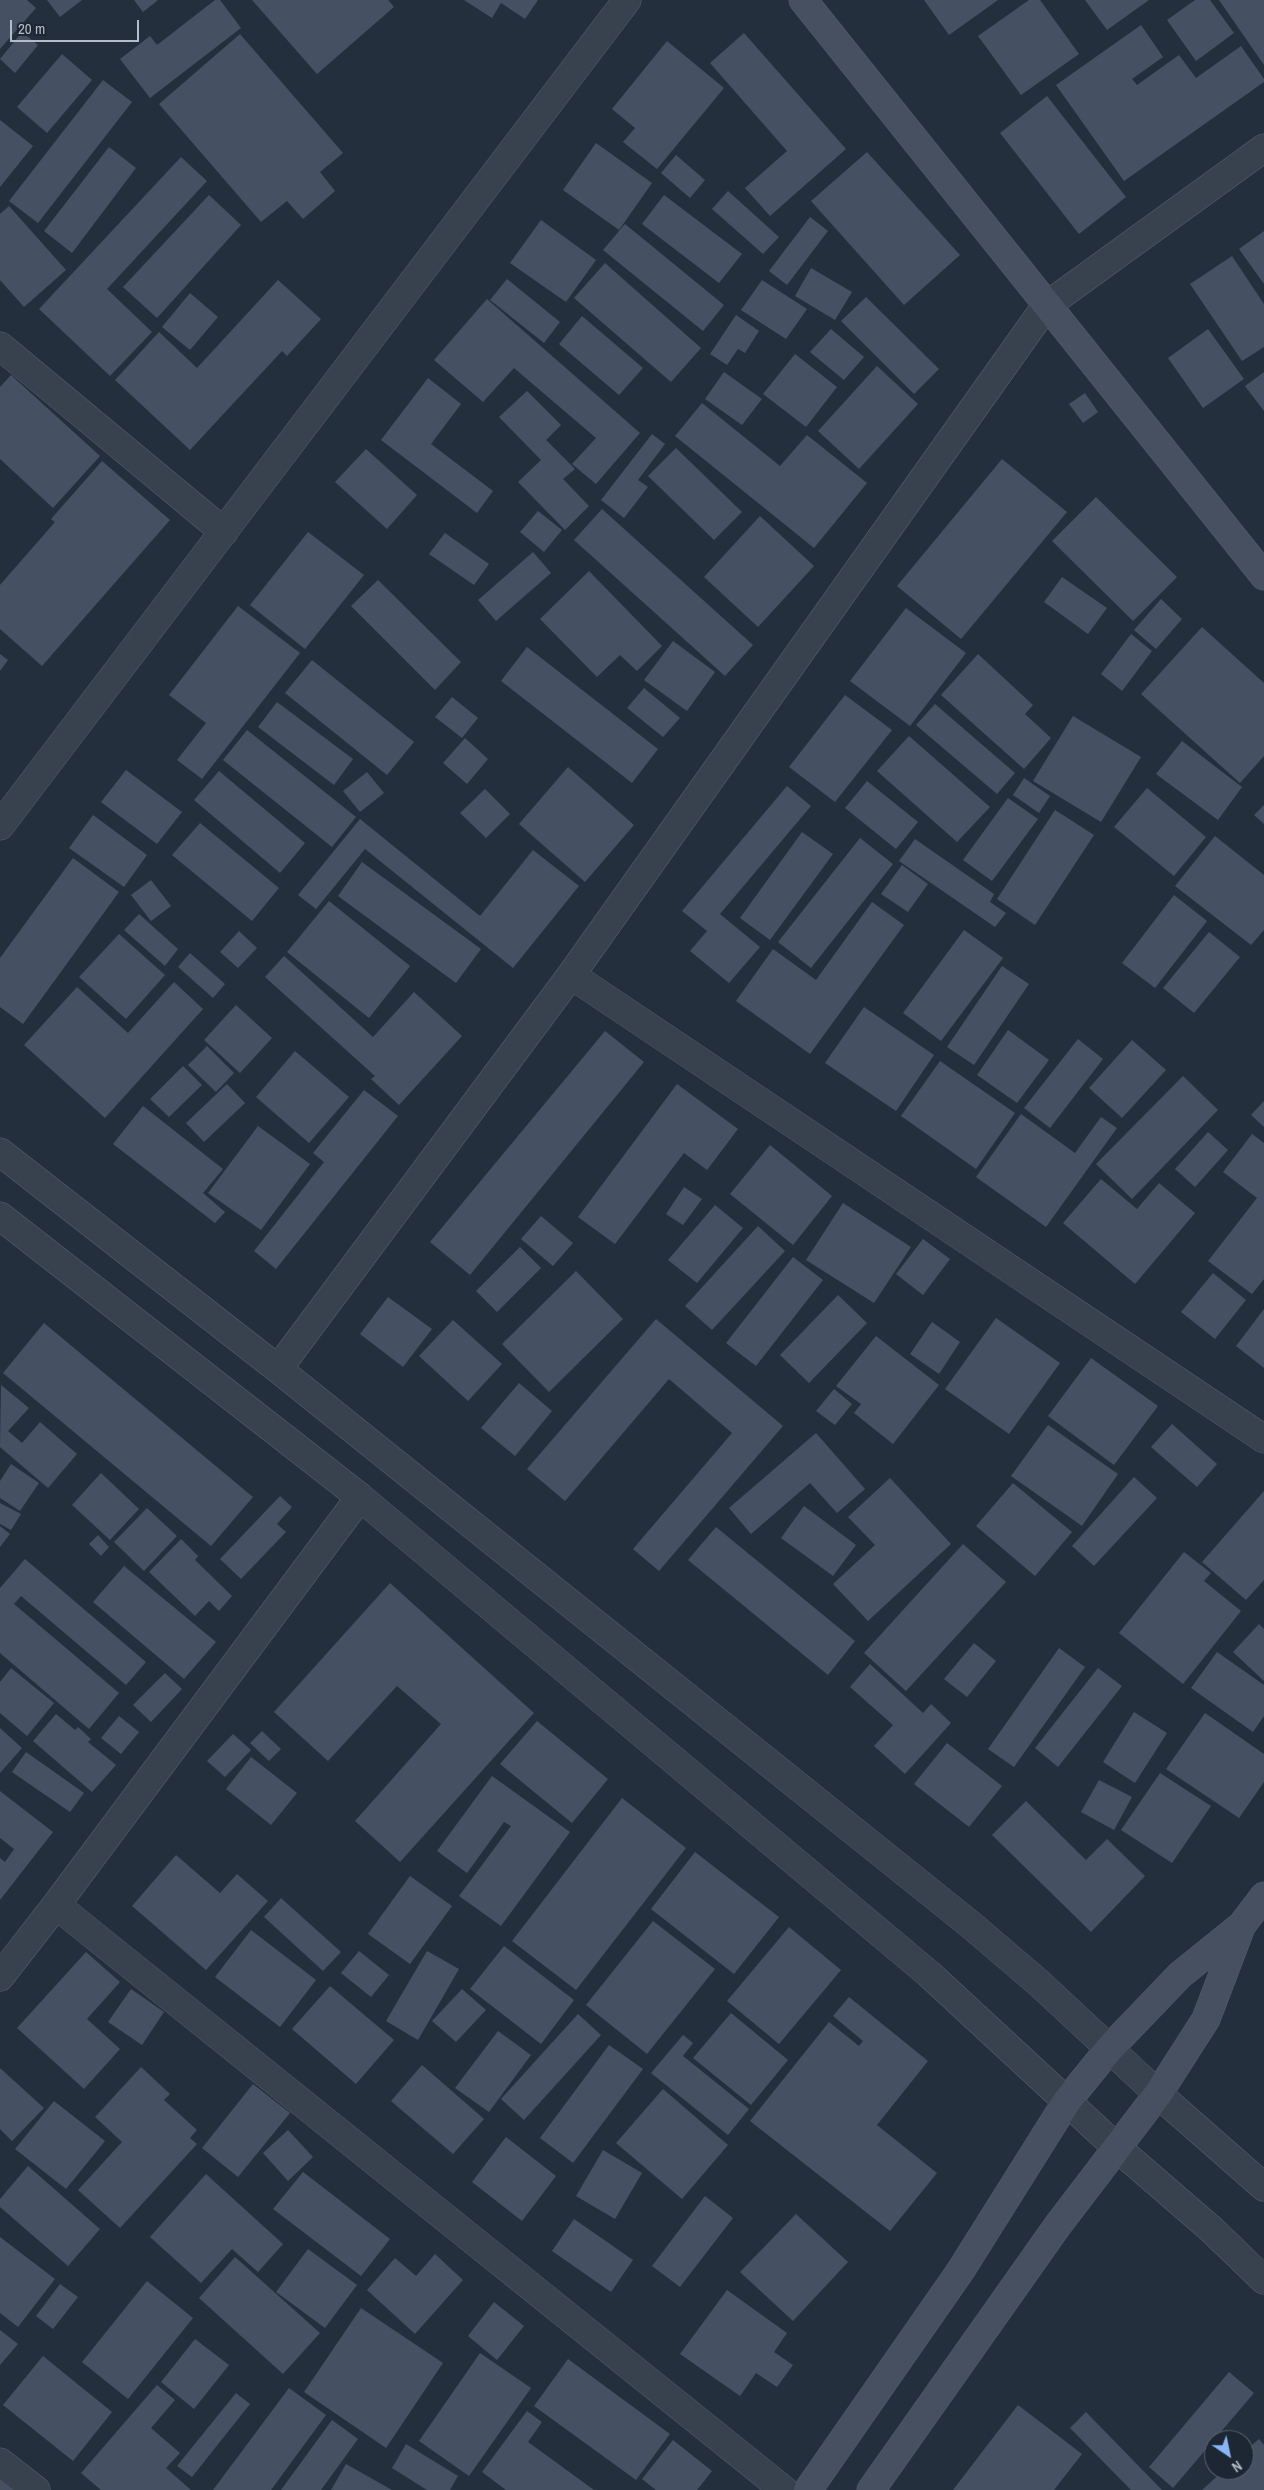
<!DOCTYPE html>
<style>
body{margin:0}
#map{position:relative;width:1264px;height:2490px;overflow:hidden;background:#242f3e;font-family:"Archivo Narrow",sans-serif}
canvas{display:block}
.north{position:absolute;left:1204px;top:2430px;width:50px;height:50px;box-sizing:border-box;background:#1d2633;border:1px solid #59626f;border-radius:50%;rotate:146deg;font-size:14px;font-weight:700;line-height:20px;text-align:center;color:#b4bcc9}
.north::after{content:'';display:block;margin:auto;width:18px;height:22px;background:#8ab4f8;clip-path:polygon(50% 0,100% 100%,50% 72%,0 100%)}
.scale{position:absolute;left:10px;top:20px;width:129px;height:22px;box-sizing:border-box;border:2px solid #b4bcc9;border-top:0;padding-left:6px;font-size:15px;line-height:18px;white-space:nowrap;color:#b4bcc9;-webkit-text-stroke:4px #1d2633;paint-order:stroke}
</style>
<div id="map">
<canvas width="1264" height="2490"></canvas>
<div class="north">N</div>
<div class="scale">20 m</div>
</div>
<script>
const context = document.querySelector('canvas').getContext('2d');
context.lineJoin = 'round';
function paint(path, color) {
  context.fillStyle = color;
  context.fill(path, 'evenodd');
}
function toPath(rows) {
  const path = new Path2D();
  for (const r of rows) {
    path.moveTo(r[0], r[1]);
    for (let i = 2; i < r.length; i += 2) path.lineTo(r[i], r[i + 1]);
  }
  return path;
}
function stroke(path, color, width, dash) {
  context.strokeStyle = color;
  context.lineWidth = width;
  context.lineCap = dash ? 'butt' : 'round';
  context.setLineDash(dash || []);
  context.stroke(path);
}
paint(toPath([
 [0,0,27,0,36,8,0,49],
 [47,0,82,0,60,17],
 [134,0,158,0,143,12],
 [215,0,220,0,241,28,150,98,120,59,150,36,157,45],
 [252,0,388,0,394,7,317,74],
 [464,0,538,0,525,19,501,3,492,18],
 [924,0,998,0,949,35],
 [1029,0,1040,0,1079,54,1021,95,978,36],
 [1085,0,1149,0,1107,30],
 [1195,0,1210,0,1234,33,1196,61,1167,20],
 [1219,0,1264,0,1264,65],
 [1141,25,1163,57,1132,79,1137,85,1179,55,1196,78,1241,46,1264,79,1264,82,1124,181,1056,85],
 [22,32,38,45,15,73,0,59],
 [744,33,846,149,770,216,745,188,787,151,710,63],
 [240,34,343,153,320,172,335,191,303,219,287,201,261,222,159,104],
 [667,41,724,88,657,169,623,142,635,128,612,109],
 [62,54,92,80,47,133,17,107],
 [103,80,132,102,38,223,9,201],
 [1047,96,1126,197,1079,234,1000,133],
 [0,120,33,146,0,187],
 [596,143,652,183,619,230,563,190],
 [109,147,136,168,72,253,44,231],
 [867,152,960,255,904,305,811,201],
 [676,155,705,180,690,198,661,173],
 [181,157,207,181,107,289,152,332,110,376,39,309],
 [728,191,779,237,763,254,712,209],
 [209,195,241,225,157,318,123,287],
 [664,195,742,254,719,283,642,224],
 [9,206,66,270,24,307,0,280,0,214],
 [810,217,828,231,787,285,769,271],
 [541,220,596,260,566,302,510,263],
 [625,224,724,305,703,331,603,250],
 [1264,231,1264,284,1239,249],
 [1232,256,1264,304,1264,347,1242,361,1190,284],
 [605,263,701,348,671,382,574,298],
 [811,268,852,292,835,320,795,296],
 [507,279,560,322,544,343,490,300],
 [278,280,321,319,287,356,282,351,190,450,115,380,159,332,197,368],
 [762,280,807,309,786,339,741,310],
 [190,293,218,317,190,350,162,327],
 [866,297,939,369,914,394,841,321],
 [487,299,640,433,596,484,572,464,596,438,514,368,483,402,434,360],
 [736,315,759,331,745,353,738,349,727,365,710,354],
 [582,316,643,368,619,395,559,344],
 [831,329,864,357,844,380,810,352],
 [1208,329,1244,379,1203,408,1168,358],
 [795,354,837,387,806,427,763,394],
 [877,366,918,404,859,469,818,431],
 [724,372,762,399,742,425,705,399],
 [1264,372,1264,411,1245,386],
 [11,375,100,456,53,508,0,459,0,387],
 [428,378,461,404,431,444,493,491,477,513,381,440],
 [527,391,561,425,546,440,575,469,563,479,589,506,565,530,518,482,541,460,499,417],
 [1085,393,1098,412,1083,423,1069,404],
 [702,403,780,466,807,435,867,483,814,548,675,436],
 [652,434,665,444,638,480,648,487,624,518,601,500],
 [676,448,742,512,714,540,648,476],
 [366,449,417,495,387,529,335,482],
 [1002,459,1067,512,961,639,897,586],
 [102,461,170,520,42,666,0,629,0,585,55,522,51,519],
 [1096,497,1177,577,1133,621,1052,541],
 [602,509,753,645,725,676,574,540],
 [538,511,562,530,544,552,520,532],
 [760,516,814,566,758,627,704,577],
 [308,532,364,575,305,649,250,605],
 [445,533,489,564,474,585,429,554],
 [533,552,551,573,496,621,478,600],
 [589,571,662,646,637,671,620,655,597,677,540,619],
 [1062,577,1107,608,1088,634,1044,602],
 [378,580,461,662,435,690,351,606],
 [1161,599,1182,619,1156,649,1134,630],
 [238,606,300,653,202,779,177,760,206,723,169,695],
 [906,608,966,653,910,726,850,681],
 [1202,627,1264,683,1264,756,1240,783,1141,694],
 [1131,634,1152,651,1122,691,1101,674],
 [673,641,715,672,687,711,644,680],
 [527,647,658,749,632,783,501,681],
 [0,654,8,660,0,671],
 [978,654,1033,705,1025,714,1051,738,1024,769,941,695],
 [312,660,414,742,387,775,285,693],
 [644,688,680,718,663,737,627,708],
 [845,695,892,730,835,802,789,767],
 [452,697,478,718,462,738,435,717],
 [277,702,353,759,334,785,258,727],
 [935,704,1015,773,997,794,916,725],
 [1073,716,1141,757,1101,822,1033,781],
 [247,730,356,817,332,847,223,760],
 [909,736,990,807,957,842,877,771],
 [465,738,488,759,467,784,443,763],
 [1182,741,1242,787,1218,820,1156,774],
 [568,767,634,825,585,882,519,824],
 [126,770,182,812,157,844,101,802],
 [219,771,305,843,280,873,194,800],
 [367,772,384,793,360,812,343,791],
 [1024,778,1050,796,1039,813,1013,795],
 [867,781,918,822,896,849,845,808],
 [787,786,811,806,720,914,760,947,729,983,690,951,707,931,682,911],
 [1147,788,1206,837,1174,876,1114,827],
 [485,789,510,814,486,838,460,813],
 [1008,798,1038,819,992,881,963,860],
 [1264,805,1264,824,1254,815],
 [1055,810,1094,835,1035,925,997,899],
 [93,815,147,855,124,887,69,848],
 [360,819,480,916,533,850,579,886,513,968,365,849,316,909,298,895],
 [200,823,279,888,252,921,172,855],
 [802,832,833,854,770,940,740,918],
 [1215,836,1264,875,1264,930,1251,945,1175,886],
 [860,838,893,864,811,968,778,942],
 [915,839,994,894,990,902,1006,913,995,927,899,861],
 [73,858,119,892,23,1024,0,1007,0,958],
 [362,862,481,949,456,983,338,896],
 [902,865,928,884,908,912,881,894],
 [151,880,171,906,151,921,131,895],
 [1174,895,1207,921,1155,988,1122,963],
 [329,901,410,966,369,1018,287,952],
 [872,902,904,925,810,1054,736,1001,773,949,816,980],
 [139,914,178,949,165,966,124,930],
 [964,930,1003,958,941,1041,903,1013],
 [239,931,257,948,238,968,220,952],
 [1209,932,1240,957,1194,1013,1163,988],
 [119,934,165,975,126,1019,79,977],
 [190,953,225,984,213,998,178,967],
 [284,956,373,1037,414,992,462,1036,399,1105,371,1079,375,1076,265,977],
 [1002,966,1029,984,974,1065,947,1047],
 [174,982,203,1009,105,1118,24,1045,77,987,128,1033],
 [236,1005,272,1038,240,1073,204,1040],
 [864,1007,934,1055,896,1111,825,1063],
 [1008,1030,1049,1060,1017,1103,977,1075],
 [605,1031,644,1062,470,1275,430,1242],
 [1078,1039,1103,1059,1050,1128,1024,1108],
 [1132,1040,1166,1070,1122,1118,1089,1088],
 [207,1046,234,1073,216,1092,188,1065],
 [295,1051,349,1097,309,1143,256,1097],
 [940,1061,1015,1113,976,1169,901,1116],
 [183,1066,202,1085,169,1117,150,1099],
 [1183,1076,1218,1110,1132,1199,1096,1164],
 [227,1084,245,1103,204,1142,186,1123],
 [677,1084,738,1129,707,1170,684,1153,615,1244,578,1217],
 [364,1090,398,1116,276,1269,254,1251,324,1162,313,1153],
 [1264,1101,1264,1127,1251,1115],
 [143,1106,223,1169,203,1193,225,1212,215,1223,113,1144],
 [1021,1114,1075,1153,1101,1117,1117,1128,1046,1227,976,1177],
 [258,1126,310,1164,261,1230,208,1193],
 [1208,1132,1228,1150,1195,1187,1175,1169],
 [1252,1134,1264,1143,1264,1279,1252,1294,1208,1261,1257,1198,1223,1172],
 [770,1145,832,1196,793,1245,730,1194],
 [1101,1179,1137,1209,1159,1183,1195,1213,1135,1284,1063,1223],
 [684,1187,702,1199,683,1225,666,1214],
 [843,1203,911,1247,874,1303,806,1260],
 [715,1205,743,1228,697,1283,668,1260],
 [541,1216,573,1243,553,1266,521,1239],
 [758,1226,785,1251,712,1330,685,1306],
 [923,1239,950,1259,923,1295,896,1274],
 [520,1247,541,1268,497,1312,476,1291],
 [793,1257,823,1280,756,1366,726,1343],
 [576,1271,623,1319,549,1392,502,1344],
 [1213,1273,1246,1300,1215,1339,1181,1312],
 [838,1295,867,1323,809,1383,780,1355],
 [388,1297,432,1329,403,1367,360,1334],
 [1264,1309,1264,1368,1236,1346],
 [996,1318,1060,1363,1009,1434,945,1389],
 [656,1319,783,1426,659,1571,633,1549,732,1433,669,1379,565,1501,527,1469],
 [453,1320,502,1364,468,1401,419,1356],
 [932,1322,960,1342,939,1374,910,1354],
 [44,1323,253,1497,211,1546,3,1373],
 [876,1336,939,1385,893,1444,854,1413,861,1404,836,1386],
 [1091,1358,1158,1406,1114,1465,1048,1416],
 [519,1383,552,1411,515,1456,481,1428],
 [1,1385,29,1408,8,1431,22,1443,40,1422,77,1454,48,1488,0,1447],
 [834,1389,852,1404,835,1425,816,1411],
 [1172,1424,1217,1464,1197,1487,1151,1447],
 [1048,1425,1118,1474,1082,1526,1011,1476],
 [816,1433,865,1489,837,1513,810,1483,751,1534,729,1508],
 [11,1464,39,1483,20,1511,0,1498,0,1481],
 [101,1473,139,1509,110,1540,72,1505],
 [1134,1477,1157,1498,1094,1566,1072,1546],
 [890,1478,951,1544,868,1621,833,1584,875,1545,848,1517],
 [1013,1483,1072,1532,1035,1576,976,1526],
 [1264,1491,1264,1580,1246,1600,1202,1562],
 [280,1496,292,1507,277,1524,286,1532,241,1579,220,1559],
 [0,1503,21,1514,11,1530,0,1524],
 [804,1506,856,1545,833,1576,781,1538],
 [147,1508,177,1536,144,1571,114,1542],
 [0,1526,10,1534,0,1547],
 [716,1527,855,1641,828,1675,688,1560],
 [98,1535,109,1547,101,1556,89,1544],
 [181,1539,198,1556,195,1560,232,1596,219,1611,209,1601,195,1616,149,1572],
 [963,1544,1006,1582,906,1691,864,1653],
 [1184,1552,1211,1573,1204,1581,1241,1611,1183,1684,1119,1633],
 [25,1559,146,1662,126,1685,21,1596,14,1604,119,1693,89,1729,0,1653,0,1588],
 [124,1566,216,1642,184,1679,93,1602],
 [390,1583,534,1713,400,1862,355,1821,441,1724,397,1686,328,1761,274,1712],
 [1259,1624,1264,1629,1264,1681,1233,1652],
 [974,1643,996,1661,967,1697,944,1679],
 [1059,1648,1085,1667,1014,1767,988,1749],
 [1217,1652,1264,1685,1264,1716,1253,1732,1191,1688],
 [870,1664,923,1713,931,1704,951,1723,905,1774,874,1746,893,1725,850,1687],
 [11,1668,54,1703,27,1736,0,1713,0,1682],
 [1098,1668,1122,1686,1058,1767,1035,1748],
 [165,1673,182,1689,151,1722,133,1705],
 [1134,1712,1167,1733,1135,1783,1103,1762],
 [1205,1713,1264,1754,1264,1782,1239,1818,1166,1769],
 [56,1714,75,1730,78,1727,91,1739,88,1742,116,1765,92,1792,33,1741],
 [119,1716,139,1732,121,1754,101,1738],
 [537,1721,608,1779,572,1823,500,1764],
 [0,1728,22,1748,0,1773],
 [262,1731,281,1749,269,1761,250,1743],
 [233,1734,251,1750,225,1777,207,1761],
 [947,1743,1002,1786,969,1827,914,1784],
 [26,1752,84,1793,70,1812,12,1772],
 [251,1757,297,1793,271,1825,226,1789],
 [1160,1773,1211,1806,1172,1863,1121,1830],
 [492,1776,570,1832,501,1926,459,1896,511,1826,504,1822,467,1873,437,1851],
 [1099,1780,1132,1797,1114,1830,1081,1812],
 [0,1791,53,1832,0,1900,0,1858,5,1862,14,1849,0,1838],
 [622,1798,686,1848,576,1990,512,1941],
 [1026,1801,1086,1860,1107,1839,1145,1876,1091,1932,992,1835],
 [695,1852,779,1917,734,1974,651,1909],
 [176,1855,220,1893,237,1874,268,1901,206,1970,132,1906],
 [410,1876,452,1906,410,1964,368,1934],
 [281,1898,341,1952,323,1971,264,1917],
 [653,1921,715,1969,647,2054,586,2005],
 [789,1927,841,1970,779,2044,727,2001],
 [251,1930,316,1980,280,2027,215,1977],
 [504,1946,574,2000,541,2044,470,1989],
 [359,1951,389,1975,371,1997,341,1973],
 [427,1951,459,1969,418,2040,386,2021],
 [86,1952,120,1982,87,2019,120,2049,84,2089,17,2028],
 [330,1986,394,2040,356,2084,292,2029],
 [131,1989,164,2012,142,2045,108,2022],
 [462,1989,486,2010,456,2042,432,2021],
 [849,1997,928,2061,877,2125,937,2173,890,2231,750,2121,829,2022,859,2046,863,2041,833,2016],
 [731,2013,788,2060,751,2105,693,2058],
 [578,2014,601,2035,524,2120,501,2099],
 [498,2031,531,2055,489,2112,455,2088],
 [683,2035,693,2043,683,2056,749,2109,728,2135,651,2073],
 [609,2045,643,2069,573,2163,540,2138],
 [422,2065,484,2119,453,2154,391,2101],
 [141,2067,170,2094,164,2100,197,2130,190,2138,197,2144,120,2228,78,2190,122,2142,95,2117],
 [0,2068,44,2108,12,2141,0,2129],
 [253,2084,290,2113,238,2177,202,2148],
 [663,2089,728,2145,682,2199,616,2143],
 [54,2101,105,2141,66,2189,15,2149],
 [288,2130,313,2157,288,2181,263,2153],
 [506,2137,556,2176,522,2221,472,2182],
 [603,2150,642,2173,615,2219,576,2196],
 [28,2166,100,2229,68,2266,0,2207,0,2199],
 [303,2172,390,2239,361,2276,273,2209],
 [206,2174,283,2244,258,2272,232,2249,201,2283,150,2237],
 [705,2196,733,2218,680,2287,652,2266],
 [796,2214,848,2262,793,2321,740,2272],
 [574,2219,633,2260,611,2292,552,2251],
 [0,2237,55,2279,18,2327,0,2313],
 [308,2249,357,2285,325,2328,276,2292],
 [435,2254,463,2280,415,2334,367,2290,395,2258,416,2276],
 [235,2257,320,2333,283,2374,199,2298],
 [147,2281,193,2318,128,2399,82,2362],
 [60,2284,78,2297,53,2329,36,2316],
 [727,2290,787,2333,774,2352,793,2365,777,2387,756,2373,740,2396,680,2354],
 [494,2302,524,2326,497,2360,468,2336],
 [361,2308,443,2363,386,2448,304,2392],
 [0,2330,18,2344,0,2365],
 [195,2339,229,2365,194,2409,161,2382],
 [480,2353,531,2388,469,2476,419,2441],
 [43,2356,112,2412,73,2461,3,2405],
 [568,2359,670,2434,636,2480,534,2406],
 [1229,2372,1254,2393,1173,2488,1149,2467],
 [157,2385,175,2400,151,2428,180,2453,166,2468,191,2490,101,2490,81,2473],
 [289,2388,326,2415,271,2490,213,2490],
 [236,2393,250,2404,192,2477,177,2466],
 [1018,2405,1082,2454,1054,2490,953,2490],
 [527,2411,542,2422,528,2442,594,2490,506,2490,482,2472],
 [1086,2412,1162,2490,1131,2490,1070,2428],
 [332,2420,358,2439,321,2490,281,2490],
 [1259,2439,1264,2445,1264,2490,1202,2490,1224,2470,1244,2470,1244,2452],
 [673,2440,712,2471,697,2490,656,2490,642,2479],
 [406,2444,458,2476,450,2490,427,2490,392,2468],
 [346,2464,392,2490,331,2490],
 [0,2473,18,2490,0,2490]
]), '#455162');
const street = toPath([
 [0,346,224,532],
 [0,826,627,0],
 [571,975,1264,1439],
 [0,1152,278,1369,971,1925,1040,1984,1158,2094,1264,2187],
 [0,1216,360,1497,929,1974,1116,2147,1211,2229,1264,2280],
 [278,1369,571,975,1046,306,1264,148],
 [56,1905,784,2490],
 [0,1977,56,1905,360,1497],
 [0,2462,36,2490]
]);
const secondary = toPath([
 [803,0,1264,576],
 [808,2490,961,2270,1067,2101,1110,2048,1180,1975,1242,1925,1264,1896],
 [871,2490,1058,2225,1158,2094,1206,2019,1241,1927]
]);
stroke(street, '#565f6c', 29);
stroke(secondary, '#565f6c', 29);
stroke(street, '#38414e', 28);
stroke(secondary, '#465061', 28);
</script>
